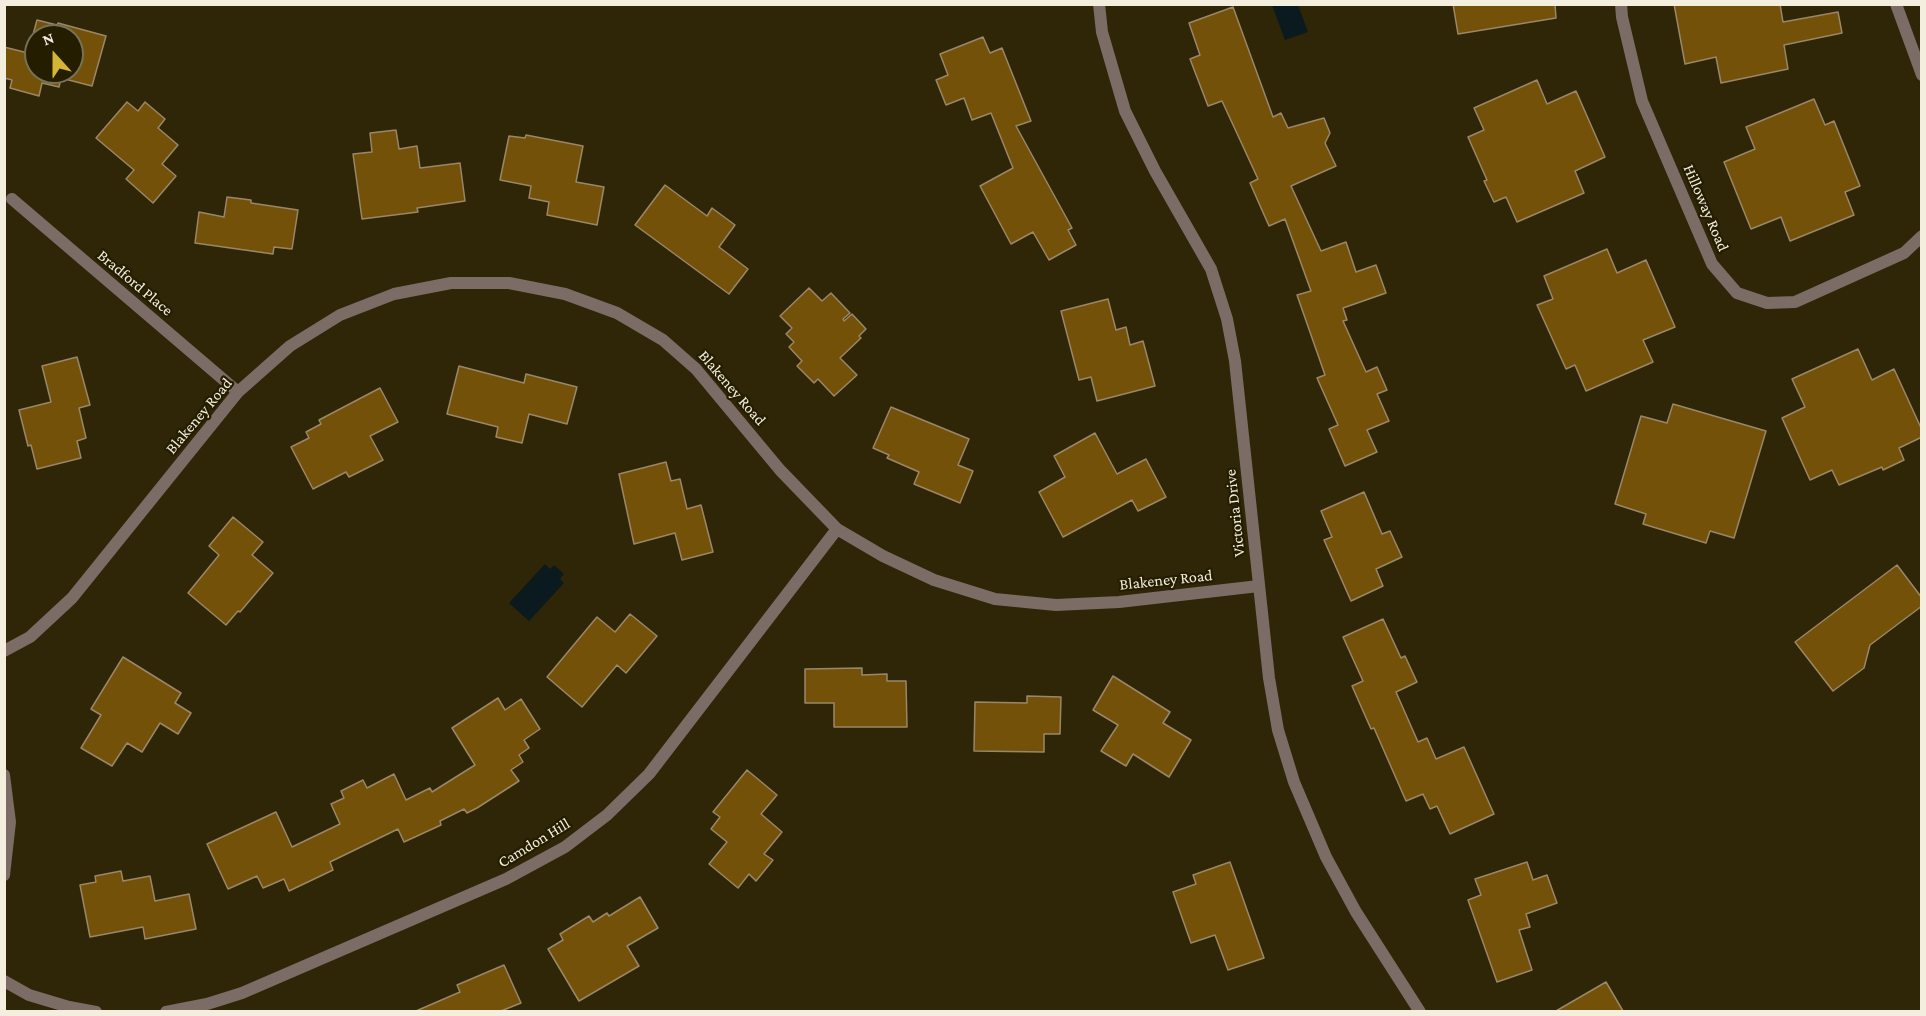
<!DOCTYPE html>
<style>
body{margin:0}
#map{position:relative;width:1926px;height:1016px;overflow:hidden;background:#2e2607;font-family:"Crimson Pro",serif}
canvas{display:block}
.frame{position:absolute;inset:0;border:6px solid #f3eedd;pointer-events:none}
.north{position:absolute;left:24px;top:24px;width:60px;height:60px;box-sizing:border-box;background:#241d00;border:2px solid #777158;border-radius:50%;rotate:339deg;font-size:16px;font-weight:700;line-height:24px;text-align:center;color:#f3eedd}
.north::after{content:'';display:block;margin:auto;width:21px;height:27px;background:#d3b635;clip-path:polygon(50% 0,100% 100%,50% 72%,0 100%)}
</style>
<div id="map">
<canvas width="1926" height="1016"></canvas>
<div class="frame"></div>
<div class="north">N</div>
</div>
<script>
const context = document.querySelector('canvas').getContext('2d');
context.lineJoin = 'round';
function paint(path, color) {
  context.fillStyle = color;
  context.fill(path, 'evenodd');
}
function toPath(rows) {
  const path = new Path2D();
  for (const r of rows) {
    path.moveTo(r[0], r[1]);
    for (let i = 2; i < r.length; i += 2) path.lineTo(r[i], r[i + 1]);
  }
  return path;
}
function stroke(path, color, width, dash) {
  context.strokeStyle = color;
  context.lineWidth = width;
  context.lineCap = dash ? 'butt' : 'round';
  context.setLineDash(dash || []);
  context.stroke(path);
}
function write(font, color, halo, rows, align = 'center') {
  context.font = font + ' "Crimson Pro",serif';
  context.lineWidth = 4.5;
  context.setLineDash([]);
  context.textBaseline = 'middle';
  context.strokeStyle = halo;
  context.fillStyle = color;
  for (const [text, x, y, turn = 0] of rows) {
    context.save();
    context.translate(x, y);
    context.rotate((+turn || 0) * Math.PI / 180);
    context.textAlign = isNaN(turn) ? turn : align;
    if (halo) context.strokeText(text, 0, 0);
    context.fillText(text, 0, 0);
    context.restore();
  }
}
paint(toPath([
 [1272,5,1298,5,1308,32,1285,40],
 [545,564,550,569,554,565,564,574,560,579,564,583,529,621,509,603]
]), '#0b1a1f');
const building = toPath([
 [1453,4,1555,4,1556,18,1458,34,1453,4],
 [1674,4,1780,4,1783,22,1838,12,1842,33,1784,45,1788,69,1721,83,1716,57,1685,64,1674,4],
 [1233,7,1273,117,1281,113,1288,128,1324,118,1330,133,1325,143,1336,166,1291,186,1321,251,1346,242,1356,272,1376,265,1386,293,1343,308,1347,320,1343,321,1366,372,1377,367,1387,390,1377,394,1389,421,1367,430,1377,452,1345,466,1329,429,1338,425,1317,378,1325,375,1297,295,1311,291,1285,219,1269,226,1250,183,1258,179,1222,101,1208,106,1190,59,1200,55,1189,23,1233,7],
 [37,20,57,25,58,23,106,36,92,86,61,78,59,87,42,83,39,96,10,88,12,80,4,78,4,47,28,53,37,20],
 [36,36,72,36,72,72,36,72,36,36],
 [983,37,990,53,1002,48,1031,121,1016,126,1072,228,1068,230,1076,245,1049,260,1033,232,1011,244,980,186,1013,168,991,113,972,120,964,98,946,105,936,80,948,75,940,54,983,37],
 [1537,80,1547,104,1576,91,1605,157,1575,171,1584,193,1517,222,1506,197,1494,202,1484,181,1487,180,1468,137,1484,130,1474,108,1537,80],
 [1814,99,1825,125,1834,121,1860,186,1845,192,1854,215,1790,241,1781,217,1751,229,1724,162,1755,149,1746,127,1814,99],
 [127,102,138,111,145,102,165,119,158,128,178,145,162,164,176,176,153,203,126,179,134,170,96,138,127,102],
 [396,130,399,149,417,146,420,168,460,163,465,201,417,208,418,212,362,219,353,154,372,152,370,133,396,130],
 [526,135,583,146,576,182,604,187,597,225,547,215,549,202,529,198,531,186,500,180,509,136,525,138,526,135],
 [665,185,707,216,712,208,735,225,719,247,748,269,729,294,635,225,665,185],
 [227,197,251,200,251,203,298,210,292,249,274,247,273,254,195,243,199,212,224,217,227,197],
 [1607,249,1617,273,1646,260,1675,327,1643,340,1653,362,1586,391,1575,365,1566,369,1537,305,1553,299,1544,276,1607,249],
 [809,288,822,301,831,293,850,313,843,319,844,321,852,314,866,329,859,336,861,338,840,358,857,375,834,396,818,379,814,383,797,366,802,361,789,347,794,342,786,334,792,328,780,316,809,288],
 [1108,299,1116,330,1126,327,1130,345,1143,341,1155,386,1097,401,1091,377,1079,380,1061,311,1108,299],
 [1858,349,1872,380,1894,369,1922,430,1922,437,1899,448,1904,460,1883,470,1882,467,1839,485,1832,470,1810,480,1782,418,1805,407,1792,379,1858,349],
 [77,357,90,405,79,408,86,438,77,441,81,458,37,469,31,445,28,446,19,410,51,402,42,366,77,357],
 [459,366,524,383,526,374,577,387,567,424,529,414,522,443,496,437,498,427,447,414,459,366],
 [380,388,398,422,370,436,383,460,349,477,346,472,313,489,291,447,309,438,306,432,321,424,319,420,380,388],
 [1673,404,1766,431,1734,538,1710,531,1706,543,1643,524,1646,514,1615,504,1641,416,1667,423,1673,404],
 [891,407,969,439,958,465,973,471,960,503,914,484,919,472,887,458,889,455,873,448,891,407],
 [1095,433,1117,474,1146,459,1166,497,1138,511,1132,500,1063,537,1039,492,1065,477,1054,456,1095,433],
 [666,462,671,481,680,479,687,509,701,505,713,552,682,560,675,533,634,544,619,474,666,462],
 [1364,492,1382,534,1390,531,1402,557,1376,569,1383,586,1351,601,1324,540,1332,537,1321,511,1364,492],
 [233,517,263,542,252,555,273,573,240,612,238,611,226,625,188,593,219,555,209,546,233,517],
 [1897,565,1922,598,1922,606,1870,645,1864,668,1833,691,1795,642,1897,565],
 [630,614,657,636,626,673,617,665,582,707,547,677,597,617,615,632,630,614],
 [1383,619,1401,658,1405,656,1417,682,1396,692,1418,742,1427,738,1436,759,1464,747,1494,814,1450,834,1437,806,1430,809,1423,794,1406,801,1374,728,1371,729,1352,686,1363,681,1343,637,1383,619],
 [123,657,181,693,175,703,191,713,178,734,160,723,142,752,127,743,112,766,81,748,101,715,91,709,123,657],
 [862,668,862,675,887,674,887,681,906,681,907,727,834,727,834,703,805,703,805,669,862,668],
 [1113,676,1170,712,1163,723,1191,740,1169,777,1133,754,1126,766,1101,751,1118,725,1093,710,1113,676],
 [1027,696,1061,697,1060,734,1044,734,1044,752,974,751,975,702,1027,703,1027,696],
 [498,698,505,710,521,699,540,729,524,740,529,748,519,755,523,762,511,770,519,781,477,808,467,813,464,809,440,821,441,825,404,842,398,829,330,862,333,870,289,891,284,879,263,888,257,876,228,889,207,844,276,812,292,847,340,824,331,804,344,798,341,791,363,780,367,788,394,774,406,800,430,788,432,792,475,765,452,728,498,698],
 [747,770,777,795,761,814,782,832,764,854,773,860,756,881,749,874,738,888,709,864,727,842,711,829,720,817,713,812,747,770],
 [1230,862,1264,958,1228,970,1215,935,1191,943,1173,892,1196,884,1193,875,1230,862],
 [1527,862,1533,880,1547,875,1557,903,1526,914,1530,927,1519,930,1532,970,1497,982,1468,900,1481,895,1475,879,1527,862],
 [121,871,123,881,150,876,155,901,189,894,196,929,145,939,143,927,90,937,80,885,96,882,95,876,121,871],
 [640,897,658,928,627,946,639,966,579,1001,548,949,563,940,560,934,589,916,593,922,607,913,609,916,640,897],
 [504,965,521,1003,501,1011,416,1011,460,992,457,985,504,965],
 [1606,982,1623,1011,1556,1011,1606,982]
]);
paint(building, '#745108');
stroke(building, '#9a8769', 1.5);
stroke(toPath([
 [1099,4,1102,32,1125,111,1155,171,1211,269,1227,319,1235,361,1269,678,1278,730,1294,782,1326,857,1356,912,1420,1012],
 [1621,4,1622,17,1642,101,1712,264,1737,293,1767,303,1795,302,1904,253,1922,236],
 [1896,4,1922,75],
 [12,199,238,392],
 [4,651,30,637,72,598,238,392,290,346,340,315,394,294,451,283,509,283,565,294,617,313,663,340,696,369,780,470,837,529,883,556,934,580,995,599,1056,605,1119,602,1259,586],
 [4,775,10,822,4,875],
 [4,981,29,995,69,1007,96,1012],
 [166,1012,207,1004,242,993,506,879,565,847,607,815,649,774,837,529]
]), '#7b6c66', 12);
write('16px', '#f3eedd', '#241d00', [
 ["Hilloway Road",1706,208,67],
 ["Bradford Place",135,283,40],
 ["Blakeney Road",732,388,49],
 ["Blakeney Road",199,416,-50],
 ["Victoria Drive",1235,513,-96],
 ["Blakeney Road",1166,580,-6],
 ["Camdon Hill",534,843,-31]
]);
</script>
